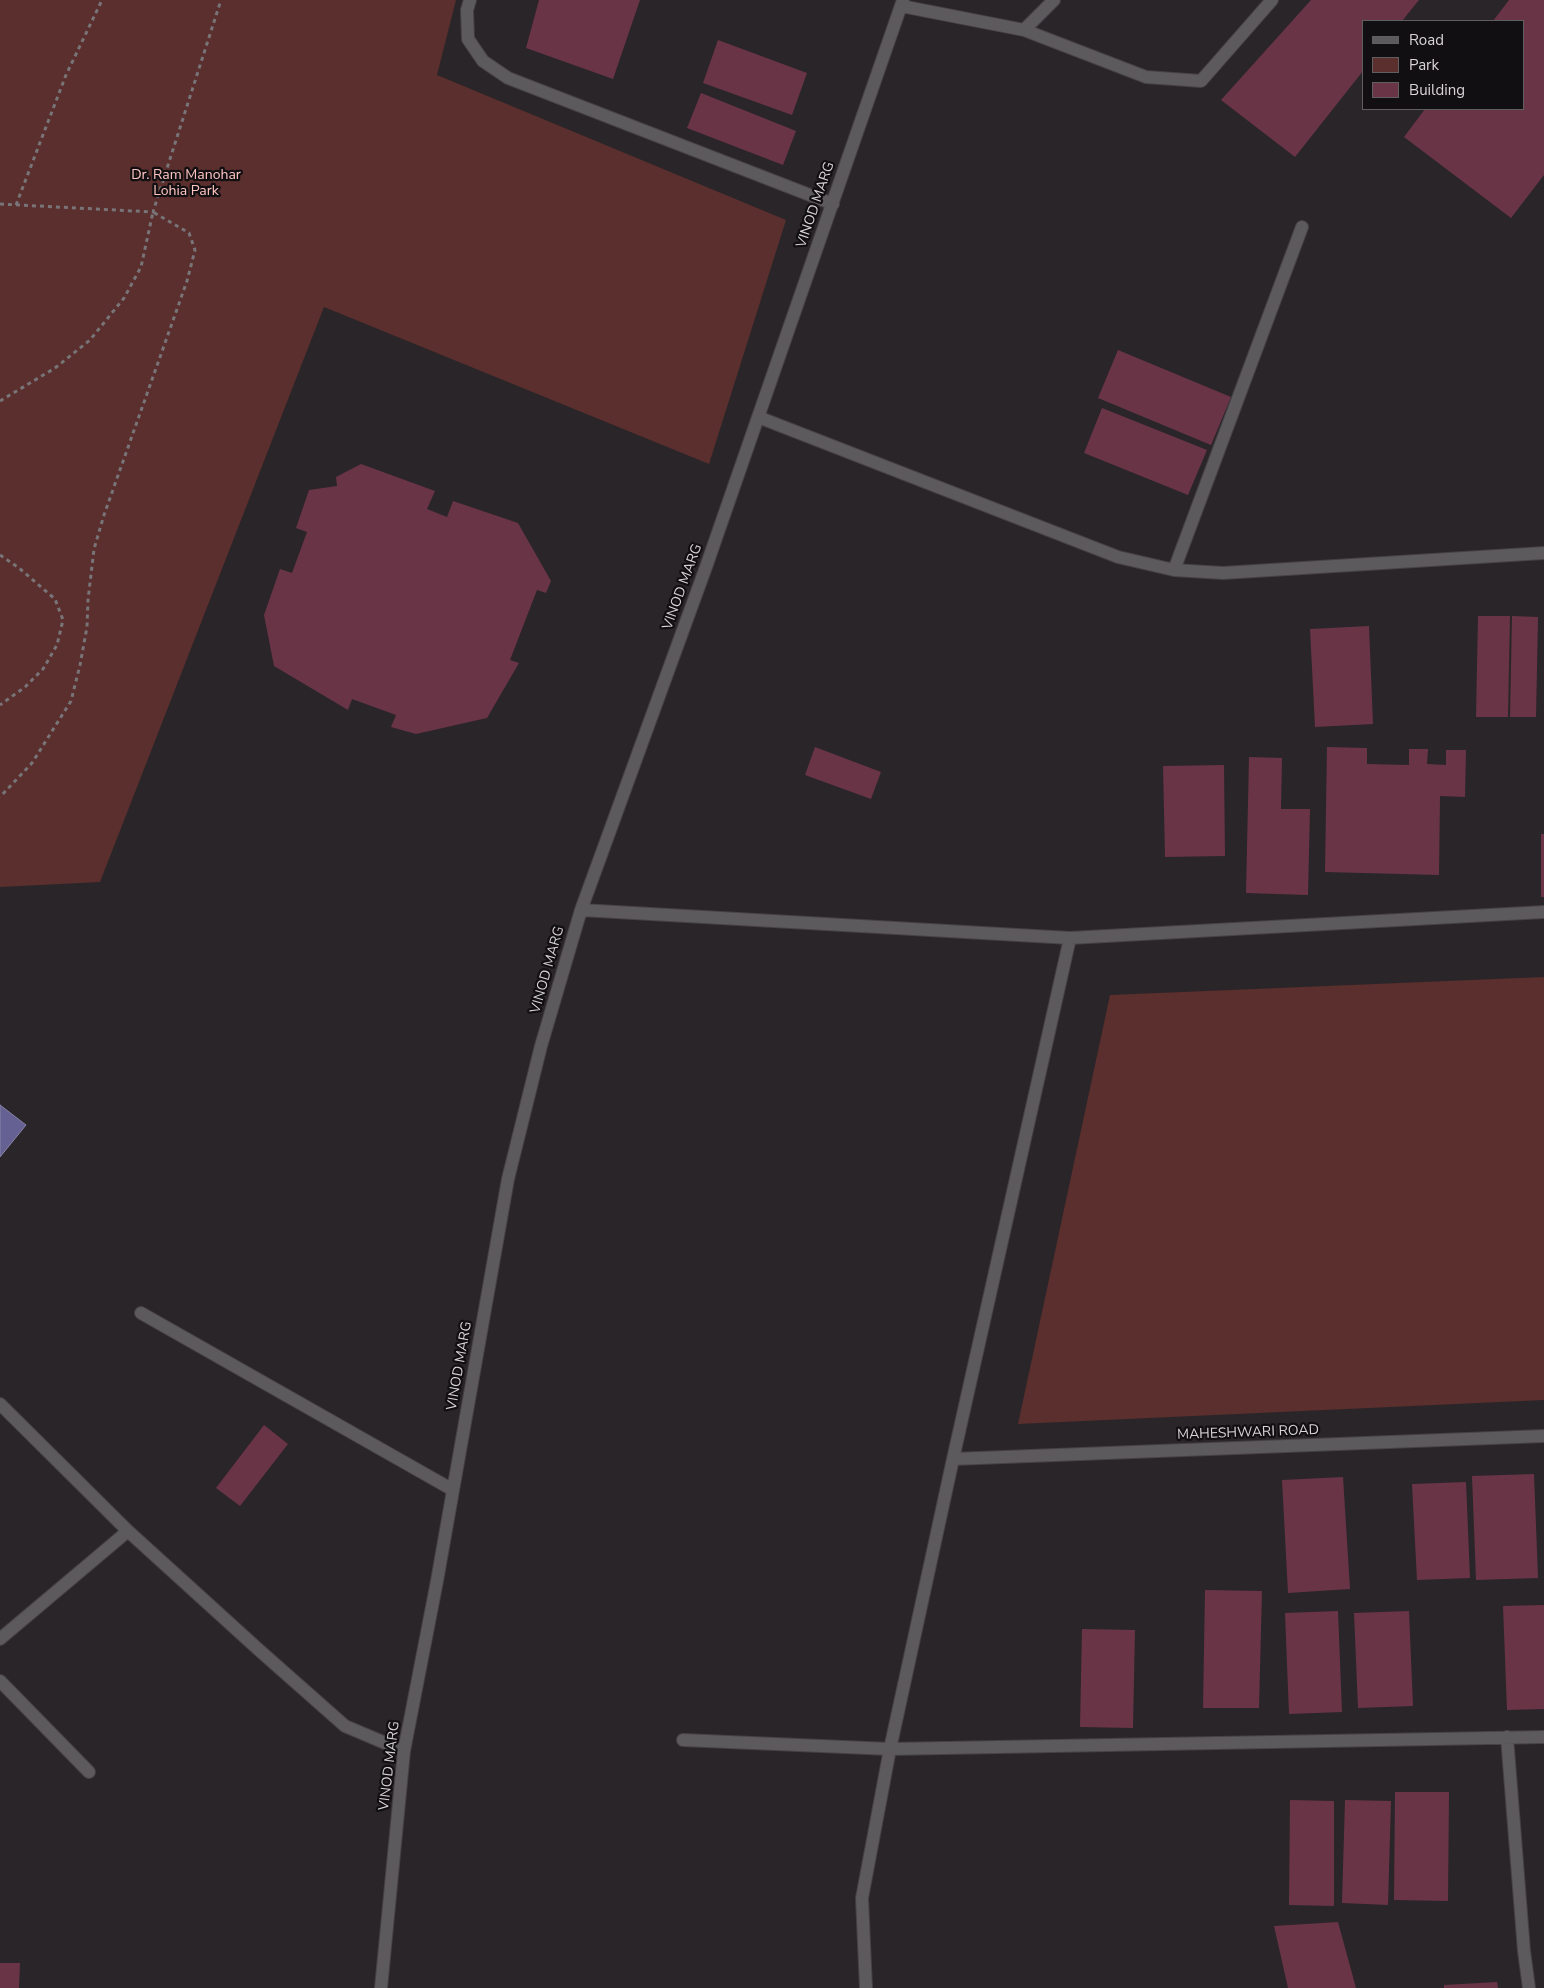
<!DOCTYPE html>
<style>
body{margin:0}
#map{position:relative;width:1544px;height:1988px;overflow:hidden;background:#2a2529;font-family:"Nunito Sans",sans-serif}
canvas{display:block}
.legend{position:absolute;left:1362px;top:20px;width:162px;height:90px;box-sizing:border-box;background:#110f11;border:1px solid #615e60;margin:0;padding:6px 9px;list-style:none;font-size:15px;color:#d8d4d7}
.legend li{display:flex;align-items:center;gap:10px;height:25px}
.legend b{width:25px;border:1px solid #615e60}
</style>
<div id="map">
<canvas width="1544" height="1988"></canvas>
<ul class="legend">
<li><b style="height:6px;background:#5c5a5d"></b>Road</li>
<li><b style="height:14px;background:#5a2f2d"></b>Park</li>
<li><b style="height:14px;background:#693446"></b>Building</li>
</ul>
</div>
<script>
const context = document.querySelector('canvas').getContext('2d');
context.lineJoin = 'round';
function paint(path, color) {
  context.fillStyle = color;
  context.fill(path, 'evenodd');
}
function toPath(rows) {
  const path = new Path2D();
  for (const r of rows) {
    path.moveTo(r[0], r[1]);
    for (let i = 2; i < r.length; i += 2) path.lineTo(r[i], r[i + 1]);
  }
  return path;
}
function stroke(path, color, width, dash) {
  context.strokeStyle = color;
  context.lineWidth = width;
  context.lineCap = dash ? 'butt' : 'round';
  context.setLineDash(dash || []);
  context.stroke(path);
}
function write(font, color, halo, rows, align = 'center') {
  context.font = font + ' "Nunito Sans",sans-serif';
  context.lineWidth = 4.5;
  context.setLineDash([]);
  context.textBaseline = 'middle';
  context.strokeStyle = halo;
  context.fillStyle = color;
  for (const [text, x, y, turn = 0] of rows) {
    context.save();
    context.translate(x, y);
    context.rotate((+turn || 0) * Math.PI / 180);
    context.textAlign = isNaN(turn) ? turn : align;
    if (halo) context.strokeText(text, 0, 0);
    context.fillText(text, 0, 0);
    context.restore();
  }
}
paint(toPath([
 [0,0,456,0,437,75,786,220,709,464,324,307,100,882,0,887],
 [1544,977,1544,1400,1018,1424,1110,995]
]), '#5a2f2d');
const water = toPath([
 [0,1105,26,1125,0,1157,0,1105]
]);
paint(water, '#666193');
stroke(water, '#8884a7', 1);
paint(toPath([
 [539,0,640,0,613,79,526,48],
 [1311,0,1419,0,1402,21,1363,21,1363,71,1295,157,1221,100],
 [1509,0,1544,0,1544,175,1511,218,1404,137,1425,109,1523,109,1523,21,1493,21],
 [718,40,807,73,792,115,703,83],
 [701,93,796,131,783,165,687,128],
 [1118,350,1231,397,1211,445,1098,398],
 [1102,408,1207,450,1188,495,1084,453],
 [361,464,435,491,427,509,447,517,453,501,518,523,551,581,546,593,537,590,510,660,519,663,487,718,416,734,391,727,396,715,352,699,348,710,274,666,264,615,280,569,292,573,307,532,296,528,309,490,337,486,336,477],
 [1478,616,1510,616,1508,717,1476,717],
 [1512,616,1538,617,1536,717,1510,717],
 [1369,626,1373,724,1315,727,1310,629],
 [815,747,881,772,871,799,805,775],
 [1327,747,1367,748,1367,764,1409,765,1409,749,1428,749,1427,764,1446,765,1446,750,1466,750,1465,797,1440,796,1439,875,1325,872],
 [1249,757,1282,758,1281,809,1310,809,1308,895,1246,893],
 [1224,765,1225,856,1165,857,1163,766],
 [1541,834,1544,834,1544,897,1541,897],
 [264,1425,288,1444,240,1506,216,1488],
 [1534,1474,1538,1578,1476,1580,1472,1476],
 [1343,1477,1350,1589,1288,1593,1282,1480],
 [1466,1482,1470,1578,1417,1580,1412,1484],
 [1205,1590,1262,1591,1259,1708,1203,1708],
 [1544,1605,1544,1709,1507,1710,1503,1606],
 [1338,1611,1342,1712,1289,1714,1285,1613],
 [1409,1611,1413,1706,1358,1708,1354,1613],
 [1082,1629,1135,1630,1133,1728,1080,1727],
 [1395,1792,1449,1792,1448,1901,1394,1900],
 [1290,1800,1334,1801,1334,1906,1289,1905],
 [1345,1800,1391,1801,1388,1905,1342,1903],
 [1338,1922,1356,1988,1288,1988,1274,1926],
 [0,1963,20,1963,19,1988,0,1988],
 [1497,1982,1498,1988,1444,1988,1444,1985]
]), '#693446');
const minor = toPath([
 [470,0,467,10,468,39,483,61,508,78,833,204],
 [901,6,1024,30,1146,77,1201,81,1272,0],
 [1024,30,1054,0],
 [758,417,1118,557,1174,570,1223,573,1544,553],
 [1174,570,1302,227],
 [581,910,1070,938,1544,912],
 [141,1313,453,1490],
 [0,1404,128,1531,259,1650,345,1726,404,1751],
 [953,1459,1544,1436],
 [0,1639,128,1531],
 [0,1681,89,1772],
 [1507,1737,1524,1951,1529,1988],
 [683,1740,890,1749,1544,1737],
 [381,1988,404,1751,437,1581,508,1179,541,1046,581,910,706,567,903,0],
 [866,1988,862,1898,890,1749,953,1459,1070,938]
]);
stroke(minor, '#464145', 14);
stroke(toPath([
 [0,204,153,212,221,0],
 [16,205,66,75,102,0],
 [0,401,55,368,90,340,124,298,141,267,153,212,189,233,195,250,187,281,104,515,94,549,88,600,87,627,80,665,71,701,32,763,0,797],
 [0,555,19,568,55,599,63,620,57,645,43,669,25,687,0,705]
]), '#797478', 3, [4, 4]);
stroke(minor, '#5c5a5d', 12);
write('14px', '#fdc4c0', '#110f11', [
 ["Dr. Ram Manohar",186,176],
 ["Lohia Park",186,192]
]);
write('14px', '#d8d4d7', '#110f11', [
 ["VINOD MARG",816,205,-71],
 ["VINOD MARG",683,587,-70],
 ["VINOD MARG",548,970,-74],
 ["VINOD MARG",460,1366,-80],
 ["MAHESHWARI ROAD",1248,1433,-2],
 ["VINOD MARG",390,1766,-83]
]);
</script>
